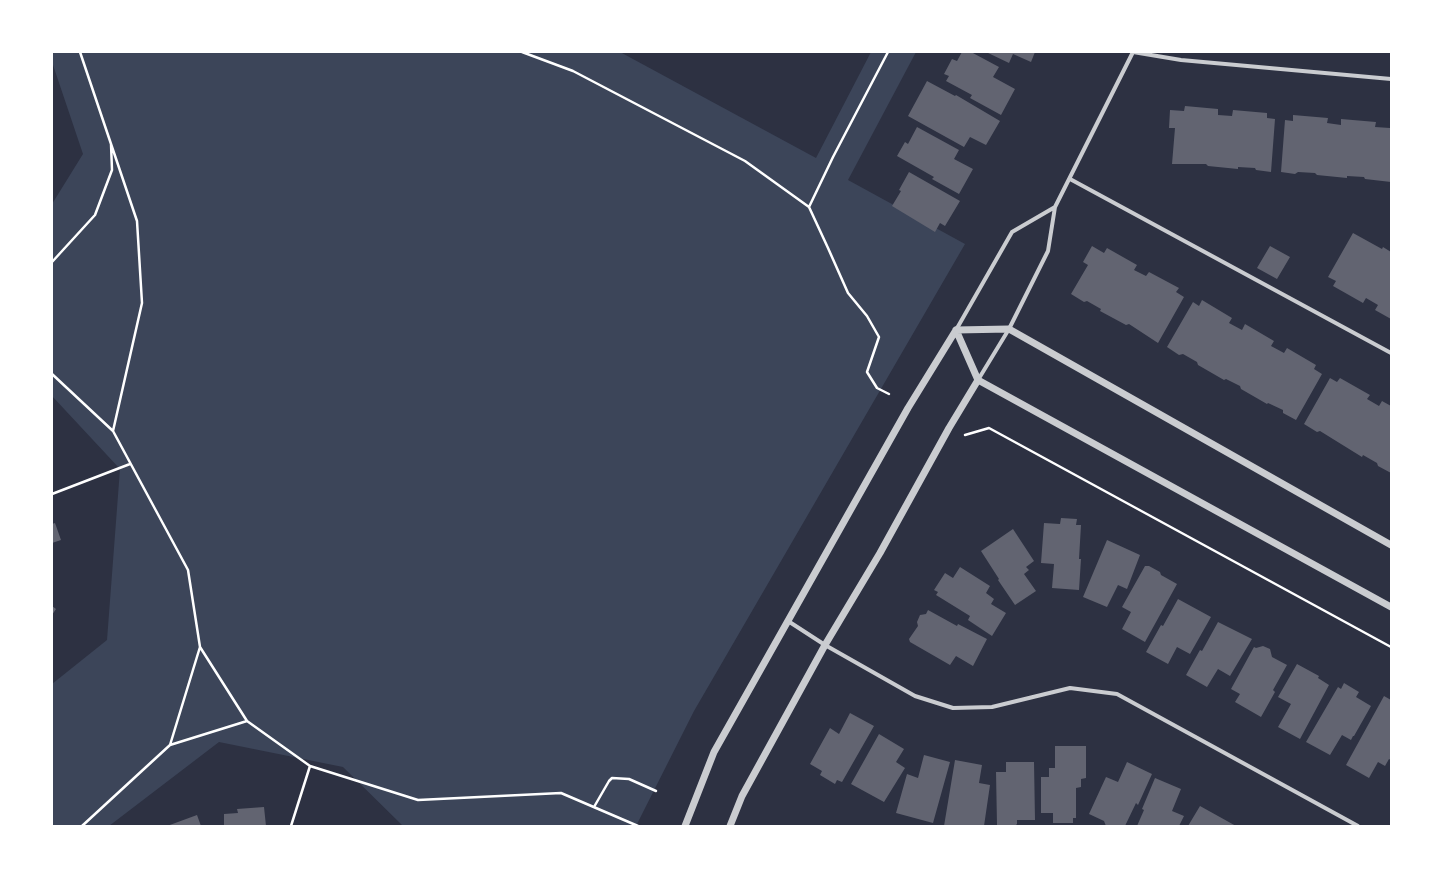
<!DOCTYPE html>
<style>
body{margin:0}
#map{position:relative;width:1443px;height:878px;overflow:hidden;background:#2d3142;font-family:Cabin,sans-serif}
canvas{display:block}
.frame{position:absolute;inset:0;border:53px solid #fff;pointer-events:none}
</style>
<div id="map">
<canvas width="1443" height="878"></canvas>
<div class="frame"></div>
</div>
<script>
const context = document.querySelector('canvas').getContext('2d');
context.lineJoin = 'round';
function paint(path, color) {
  context.fillStyle = color;
  context.fill(path, 'evenodd');
}
function toPath(rows) {
  const path = new Path2D();
  for (const r of rows) {
    path.moveTo(r[0], r[1]);
    for (let i = 2; i < r.length; i += 2) path.lineTo(r[i], r[i + 1]);
  }
  return path;
}
function stroke(path, color, width, dash) {
  context.strokeStyle = color;
  context.lineWidth = width;
  context.lineCap = dash ? 'butt' : 'round';
  context.setLineDash(dash || []);
  context.stroke(path);
}
paint(toPath([
 [52,52,620,52,816,158,871,52,916,52,848,180,965,244,694,711,636,826,403,826,343,767,219,742,109,826,52,826,52,684,107,640,120,469,52,396,52,204,83,154,52,62]
]), '#3c4559');
paint(toPath([
 [962,52,971,52,999,67,993,77,1015,89,1001,115,970,98,972,95,946,81,949,76,944,74,952,59,957,61],
 [986,52,1035,52,1031,62,1013,54,1009,63],
 [927,81,955,96,956,95,1000,121,986,145,970,137,964,147,908,116],
 [1185,106,1218,109,1218,115,1232,116,1233,110,1267,113,1267,118,1275,119,1271,172,1256,170,1255,168,1238,167,1238,169,1208,166,1206,164,1172,164,1175,128,1169,128,1170,110,1184,111],
 [1293,115,1328,118,1327,123,1341,125,1341,119,1376,122,1375,127,1390,128,1390,124,1391,124,1391,182,1365,179,1364,177,1347,176,1347,178,1317,175,1315,173,1298,172,1295,174,1281,172,1285,120,1293,121],
 [917,127,959,150,954,159,973,169,959,194,932,179,934,177,897,156,905,142,908,144],
 [909,172,960,201,945,226,940,223,935,232,892,206,901,191,899,190],
 [1353,233,1382,249,1383,247,1391,252,1391,319,1375,310,1378,305,1366,298,1363,303,1333,286,1336,281,1328,277],
 [1092,246,1104,253,1107,248,1137,265,1134,270,1146,276,1149,272,1179,288,1176,292,1184,297,1158,343,1129,324,1126,325,1100,311,1101,309,1087,301,1084,302,1071,294,1088,265,1083,262],
 [1270,246,1290,257,1277,279,1257,268],
 [1202,300,1232,318,1229,323,1242,330,1245,324,1274,341,1271,346,1284,353,1287,348,1316,365,1314,369,1322,374,1296,420,1283,413,1283,410,1268,403,1267,404,1241,389,1240,386,1226,379,1224,380,1198,365,1197,362,1183,354,1179,355,1167,347,1193,302,1199,306],
 [1330,378,1337,382,1340,378,1370,395,1367,399,1379,406,1382,401,1391,406,1391,473,1378,466,1377,463,1363,455,1362,457,1320,431,1317,432,1304,424],
 [1061,518,1077,519,1076,525,1081,525,1079,559,1081,559,1079,590,1052,588,1054,564,1041,563,1044,523,1060,524],
 [55,523,61,540,52,543,52,524],
 [1013,529,1034,561,1026,567,1029,570,1024,574,1036,591,1015,605,998,580,999,579,981,551],
 [1107,540,1140,555,1127,589,1118,585,1107,607,1083,597],
 [1145,566,1149,566,1160,572,1161,575,1177,584,1145,642,1122,629,1131,612,1122,607],
 [960,567,990,586,986,593,994,599,991,604,1006,613,992,636,968,620,970,616,936,595,938,592,934,590,945,573,953,578],
 [1178,599,1211,617,1190,654,1177,647,1168,664,1146,652,1161,625,1163,626],
 [52,606,56,609,52,615],
 [928,610,957,626,958,624,987,639,973,666,956,656,950,665,910,642,909,639,918,626,917,622,920,615,926,614],
 [1218,622,1252,639,1230,676,1218,669,1207,687,1186,675,1200,650,1202,651],
 [1263,646,1270,649,1272,657,1287,665,1273,690,1275,692,1261,717,1235,702,1240,694,1231,689,1254,647,1256,648],
 [1297,664,1319,676,1318,678,1329,685,1300,739,1278,727,1291,704,1278,697],
 [1344,683,1359,692,1356,697,1371,706,1354,736,1353,736,1351,740,1342,735,1330,755,1306,742,1338,687,1341,689],
 [1384,696,1391,700,1391,760,1389,759,1385,766,1378,762,1369,778,1346,765],
 [850,713,874,726,842,782,837,780,835,784,820,775,822,771,810,764,830,728,839,734],
 [879,734,904,749,896,762,905,768,884,802,851,784],
 [1055,746,1086,746,1086,778,1081,779,1081,787,1076,788,1076,818,1073,818,1073,823,1053,823,1053,813,1041,813,1041,777,1049,777,1049,768,1055,768],
 [924,755,950,762,933,823,896,813,907,774,918,778],
 [955,760,982,765,979,783,990,785,984,826,944,826],
 [1006,762,1034,762,1035,820,1017,820,1017,824,1015,826,1000,826,997,825,996,772,1006,772],
 [1127,762,1152,774,1138,805,1136,803,1125,826,1106,826,1104,821,1089,814,1106,777,1118,782],
 [1155,778,1181,789,1172,811,1184,816,1179,826,1137,826,1144,810,1142,809],
 [1200,806,1236,826,1188,826],
 [264,807,266,826,224,826,224,814,238,813,237,809],
 [197,815,201,826,167,826]
]), '#626471');
stroke(toPath([
 [80,52,137,221,142,303,113,431,188,570,200,647,247,721,310,766,418,800,561,793,638,826],
 [522,52,573,71,745,161,809,207,828,248,848,293,867,316,879,337,867,372,877,388,889,394],
 [809,207,833,157,888,52],
 [52,262,95,215,112,170,111,144],
 [52,374,113,431],
 [965,435,989,428,1391,647],
 [52,494,130,464],
 [170,745,200,647],
 [594,807,609,781,612,778,629,779,656,791],
 [82,826,170,745,247,721],
 [291,826,310,766]
]), '#fff', 2.5);
stroke(toPath([
 [1133,52,1181,60,1391,79],
 [1070,179,1391,353],
 [956,330,1012,232,1055,207],
 [978,380,1009,329,1048,251,1055,207,1133,52],
 [788,621,825,645,915,696,953,708,992,707,1070,688,1117,694,1358,826]
]), '#caccd0', 4);
stroke(toPath([
 [956,330,978,380,1391,607],
 [956,330,1009,329,1391,545],
 [685,826,714,752,908,408,956,330],
 [730,826,742,796,825,645,880,553,949,428,978,380]
]), '#caccd0', 7);
</script>
